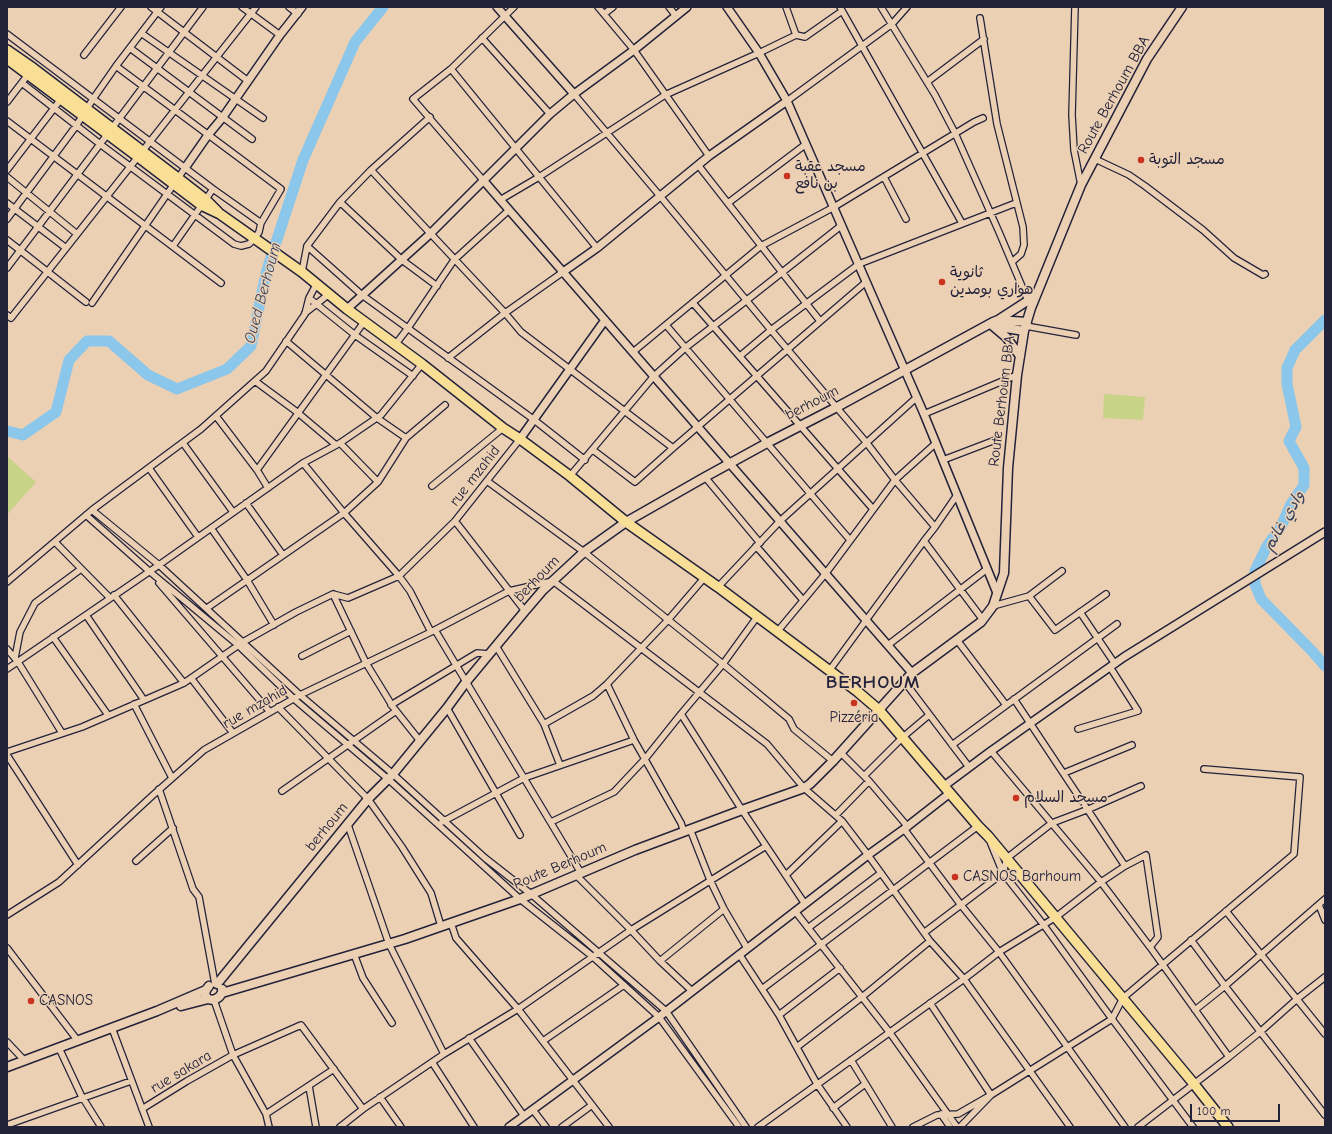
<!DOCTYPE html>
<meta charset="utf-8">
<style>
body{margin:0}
#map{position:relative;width:1332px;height:1134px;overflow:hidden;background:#ecd0b3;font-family:"Comic Neue",sans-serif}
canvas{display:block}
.frame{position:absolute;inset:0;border:8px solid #22223b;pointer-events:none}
.scale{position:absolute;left:1190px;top:1104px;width:90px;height:18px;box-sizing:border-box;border:2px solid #22223b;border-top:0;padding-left:5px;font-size:12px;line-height:14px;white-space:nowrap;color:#22223b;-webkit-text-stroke:3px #ecd0b3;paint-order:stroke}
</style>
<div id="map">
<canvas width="1332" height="1134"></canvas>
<div class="frame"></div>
<div class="scale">100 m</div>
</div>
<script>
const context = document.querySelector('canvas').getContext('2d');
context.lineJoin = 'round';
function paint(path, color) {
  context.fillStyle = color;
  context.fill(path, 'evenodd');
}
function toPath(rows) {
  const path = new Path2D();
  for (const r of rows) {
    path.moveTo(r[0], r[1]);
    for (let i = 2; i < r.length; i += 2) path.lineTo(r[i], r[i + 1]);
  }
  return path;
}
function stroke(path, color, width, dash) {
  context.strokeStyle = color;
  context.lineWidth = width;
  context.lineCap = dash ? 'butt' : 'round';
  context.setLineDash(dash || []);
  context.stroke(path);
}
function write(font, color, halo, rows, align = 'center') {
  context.font = font + ' "Comic Neue","Playpen Sans Arabic",sans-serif';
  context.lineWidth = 3;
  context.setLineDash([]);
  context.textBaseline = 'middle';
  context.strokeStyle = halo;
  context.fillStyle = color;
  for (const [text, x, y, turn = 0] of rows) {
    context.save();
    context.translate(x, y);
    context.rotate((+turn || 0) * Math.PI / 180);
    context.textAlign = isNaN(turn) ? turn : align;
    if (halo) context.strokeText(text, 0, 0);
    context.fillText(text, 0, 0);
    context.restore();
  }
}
paint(toPath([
 [1104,394,1145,397,1143,420,1103,418],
 [7,456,36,482,7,515]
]), '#c7d387');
stroke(toPath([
 [1325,320,1295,350,1287,368,1287,384,1296,427,1289,441,1304,468,1304,485,1291,504,1281,527,1267,546,1255,571,1255,584,1261,599,1312,651,1325,666],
 [7,431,23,435,56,412,69,360,87,341,109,341,148,375,177,389,227,369,251,346,266,273,303,160,355,42,383,7]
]), '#8bc6eb', 11);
const minor = toPath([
 [151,7,248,81],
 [242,7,280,35],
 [289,7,298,14],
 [598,7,634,50,709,156],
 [669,7,676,16],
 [786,7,796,35],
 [840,7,962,223],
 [881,7,935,95,955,133,999,232,1029,303],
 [1075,7,1072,115,1074,150,1081,185],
 [604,14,613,7],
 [980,18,997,124,1023,227,1024,245,1021,254,1012,262],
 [141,33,263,118],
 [7,34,213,189,261,223,259,232,255,238,249,244,241,246,234,244,100,144,22,83],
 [482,38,550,114],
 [130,48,252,139],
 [84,55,121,7],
 [116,66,281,189,261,223],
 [451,69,597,248],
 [927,82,984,39],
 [574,94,660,196,771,330,866,442,895,480,935,527],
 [787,101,892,24,907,7],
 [7,102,30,72],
 [7,121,221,283],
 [1095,159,1129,175,1145,186,1203,230,1234,258,1263,275,1265,274],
 [698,165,820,321],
 [7,170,61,99],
 [371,170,505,313,521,332,673,448],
 [7,177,77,234],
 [884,177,906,219],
 [483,180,413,99,451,69,514,7],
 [500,200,539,177,665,95,759,53,796,35,805,37,842,11],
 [340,202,402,260,437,286],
 [7,203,66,248],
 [728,203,806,144],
 [7,219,76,126,93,99,116,66,161,7],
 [7,240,86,302],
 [173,246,213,189],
 [307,246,362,295,533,419,585,460],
 [7,268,203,7],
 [302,272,307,246,340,202,371,170,430,117],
 [309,298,355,335,413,376],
 [92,303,185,168],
 [693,303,873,509],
 [305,313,329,294],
 [7,315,11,318,256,7],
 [666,325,850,540],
 [1026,326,1076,335],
 [286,341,377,418,406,438],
 [395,345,408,328,454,260,509,210],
 [633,352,761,246,834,207,974,122,983,118],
 [740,356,771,330,859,264,1016,203],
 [448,358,505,313,563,272],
 [255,381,297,412,336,445],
 [924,414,1017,375],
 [216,416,257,470,268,488],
 [183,443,233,512],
 [340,443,378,482],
 [593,450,635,482,673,448,866,282],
 [943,460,998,439],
 [303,463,344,513,399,576,410,591,431,632],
 [149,468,198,537],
 [257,470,364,322],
 [570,476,654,376,685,348,747,300,842,225],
 [705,477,760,543],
 [487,481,584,552,723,664,789,719,794,729,833,761],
 [432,486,503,428],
 [246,503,283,555],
 [92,510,159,565,300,695,393,774,485,858,531,894,666,1011,746,1127],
 [86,515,149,571,238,645,294,699,388,779,520,899,592,956,659,1017,739,1127],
 [455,521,525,611],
 [211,528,247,580,274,625],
 [924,541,983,620],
 [55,542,110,598],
 [756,546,803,600],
 [7,582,92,510,201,429,266,371,305,314,309,298,316,285],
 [159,583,270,712],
 [718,587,780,521,916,398],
 [333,594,366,663,393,707,420,741],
 [114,595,184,683],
 [1029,596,1062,571],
 [993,606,1029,596,1055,630,1106,594],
 [207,608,344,513,378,482,406,438,445,405],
 [1080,612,1115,664],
 [86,615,144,700],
 [435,630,581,873],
 [777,632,826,573,895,480,936,443],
 [53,637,108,715],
 [957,640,1006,705],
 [888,645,987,569],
 [496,646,544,724,560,765],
 [7,649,18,662,62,733],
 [302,656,351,631],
 [15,658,20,632,35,603,81,569],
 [7,669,159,565,303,463,340,443,381,415,422,364],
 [829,671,924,541,935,527,957,495],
 [191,678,233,733],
 [904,681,969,767],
 [1014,699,1125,866],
 [134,704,172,778],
 [391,705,477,653,489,654],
 [278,707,368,799,402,847,431,893,441,926],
 [447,708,520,835],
 [681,714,742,810,805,904],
 [544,724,593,696,607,684],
 [1078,729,1138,711,1110,667],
 [952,745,1117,624],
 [991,751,1101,882,1150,947,1229,1057],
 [7,752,82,727,184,683,243,642,296,612,333,594,348,598,399,576,455,521,520,439],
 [841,753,869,781,908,827],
 [7,755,78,865],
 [1064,773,1132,745],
 [864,776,903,737,929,715],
 [159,789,193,889,199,897,215,984],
 [282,791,396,711],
 [836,815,869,781],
 [442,822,524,778,634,740],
 [551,822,614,792,645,759,681,714,723,664,757,617],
 [348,825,389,944,444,1054],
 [690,829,710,880,724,909,747,948],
 [904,829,961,905,999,952,1125,1127],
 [684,832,681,823,634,740,607,684,668,620,705,577],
 [991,844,1003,873,1043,924,1112,1019,1193,1127],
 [136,861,173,828],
 [576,875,631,930,660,961,692,991],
 [786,875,842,821],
 [1319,905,1325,920],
 [795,911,890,1033,957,1127],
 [1226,911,1325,1034],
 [7,915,59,882,152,796,204,750,300,695,431,632,509,591,553,581,767,744,804,788,842,821,868,855,930,941,964,979,1070,1127],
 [451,923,456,938,518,1009,609,1127],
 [808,928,881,873],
 [925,932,1003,873,1007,858,1052,823,1089,809,1141,786],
 [1191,940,1225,986,1325,1115],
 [7,948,78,1041],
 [354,954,363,978,392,1023],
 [739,954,779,1015,817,1084,847,1127],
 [660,961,724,909],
 [762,989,978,826],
 [214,1000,233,1055,266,1114,269,1127],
 [1195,1010,1225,986,1325,899],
 [779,1015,840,968],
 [112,1028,149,1127],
 [469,1038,524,1116],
 [543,1041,624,985],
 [7,1042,24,1060],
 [797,1047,862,997,930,941],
 [59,1048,81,1095,101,1127],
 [851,1060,892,1127],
 [432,1062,474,1127],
 [309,1086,316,1127],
 [380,1097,401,1127],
 [833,1108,865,1084],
 [142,1109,187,1081,233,1055,301,1025,363,1109],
 [533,1110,546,1127],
 [266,1114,334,1069],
 [941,1114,950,1127],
 [7,1125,131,1081],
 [340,1127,363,1109,444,1054,518,1009,631,930,766,846],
 [562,1127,592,1105],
 [758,1127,964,979,999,952,1056,917,1101,882,1125,866,1146,855,1158,937,1150,947],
 [913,1127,937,1115,958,1114,991,1095,930,1003],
 [960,1127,991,1095,1112,1019,1123,998,1294,854,1300,777,1204,769],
 [1138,1127,1229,1057,1260,1032,1297,999,1325,977]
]);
const tertiary = toPath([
 [497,7,574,94],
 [727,7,759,53,787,101,924,414,997,593],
 [185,168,208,135,223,117,280,35,302,7],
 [483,180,912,673],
 [563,272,597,248,709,156,787,101],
 [347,309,430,234,550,114,574,94,634,50,687,7],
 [520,439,605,320],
 [944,786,991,751,1124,657,1325,532],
 [509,1127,655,1020,868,855,904,829,950,793]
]);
const secondary = toPath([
 [998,320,1035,296],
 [993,326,1006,337,1020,356],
 [994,326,1024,331],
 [217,984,368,799,393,774,447,708,466,682,525,611,543,590,584,552,626,522,705,477,767,443,837,407,993,322,998,320,1027,322],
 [222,993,405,939,520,899,635,850,742,810,804,788,810,784,833,761,912,673,981,622,993,606,1004,573,1008,468,1017,375,1024,331,1031,308,1081,185,1147,59,1182,7],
 [208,999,205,995,206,990,209,986],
 [181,1006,208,999,214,1000,219,997,222,993,222,989],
 [7,1067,157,1011,206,990]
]);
const primary = toPath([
 [7,50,33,68,178,178,205,199,218,212],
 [7,59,138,157,201,205,220,214,302,272,347,309,422,364,503,428,520,439,570,476,626,522,718,587,858,692,879,710,978,826,988,836,1194,1084,1228,1127]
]);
stroke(minor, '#22223b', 8);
stroke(tertiary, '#22223b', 10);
stroke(secondary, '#22223b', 11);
stroke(primary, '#22223b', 12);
stroke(minor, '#ecd0b3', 5.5);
stroke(tertiary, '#ecd0b3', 7);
stroke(secondary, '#ecd0b3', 8);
stroke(primary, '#f9df96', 9);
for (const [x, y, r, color] of [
 [1141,160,4,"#c8321e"],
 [787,176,4,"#c8321e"],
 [942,282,4,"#c8321e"],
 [854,703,4,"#c8321e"],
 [1016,798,4,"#c8321e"],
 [955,877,4,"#c8321e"],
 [31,1001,4,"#c8321e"]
]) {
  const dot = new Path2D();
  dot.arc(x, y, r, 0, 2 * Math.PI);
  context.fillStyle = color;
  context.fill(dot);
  stroke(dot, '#ecd0b3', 1.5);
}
write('15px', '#22223b', '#ecd0b3', [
 ["Route Berhoum BBA",1114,95,-61],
 ["Route Berhoum BBA",1002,401,-83],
 ["berhoum",812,403,-27],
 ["rue mzahid",475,476,-52],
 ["berhoum",537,579,-46],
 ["rue mzahid",255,707,-30],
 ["berhoum",327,827,-51],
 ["Route Berhoum",560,866,-23],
 ["rue sakara",181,1072,-31]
]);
write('15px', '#22223b', '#ecd0b3', [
 ["مسجد التوبة",1149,160],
 ["مسجد عقبة",795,167],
 ["بن نافع",795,184],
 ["ثانوية",950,273],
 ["هواري بومدين",950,290],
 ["Pizzéria",854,718,"center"],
 ["مسجد السلام",1024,798],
 ["CASNOS Barhoum",963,877],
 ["CASNOS",39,1001]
], 'left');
write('italic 16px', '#37435e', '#ecd0b3', [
 ["Oued Berhoum",263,293,-75],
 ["وادي غانم",1284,521,-60]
]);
context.letterSpacing = '1px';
write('bold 19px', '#22223b', '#ecd0b3', [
 ["BERHOUM",873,683]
]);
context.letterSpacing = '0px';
</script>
